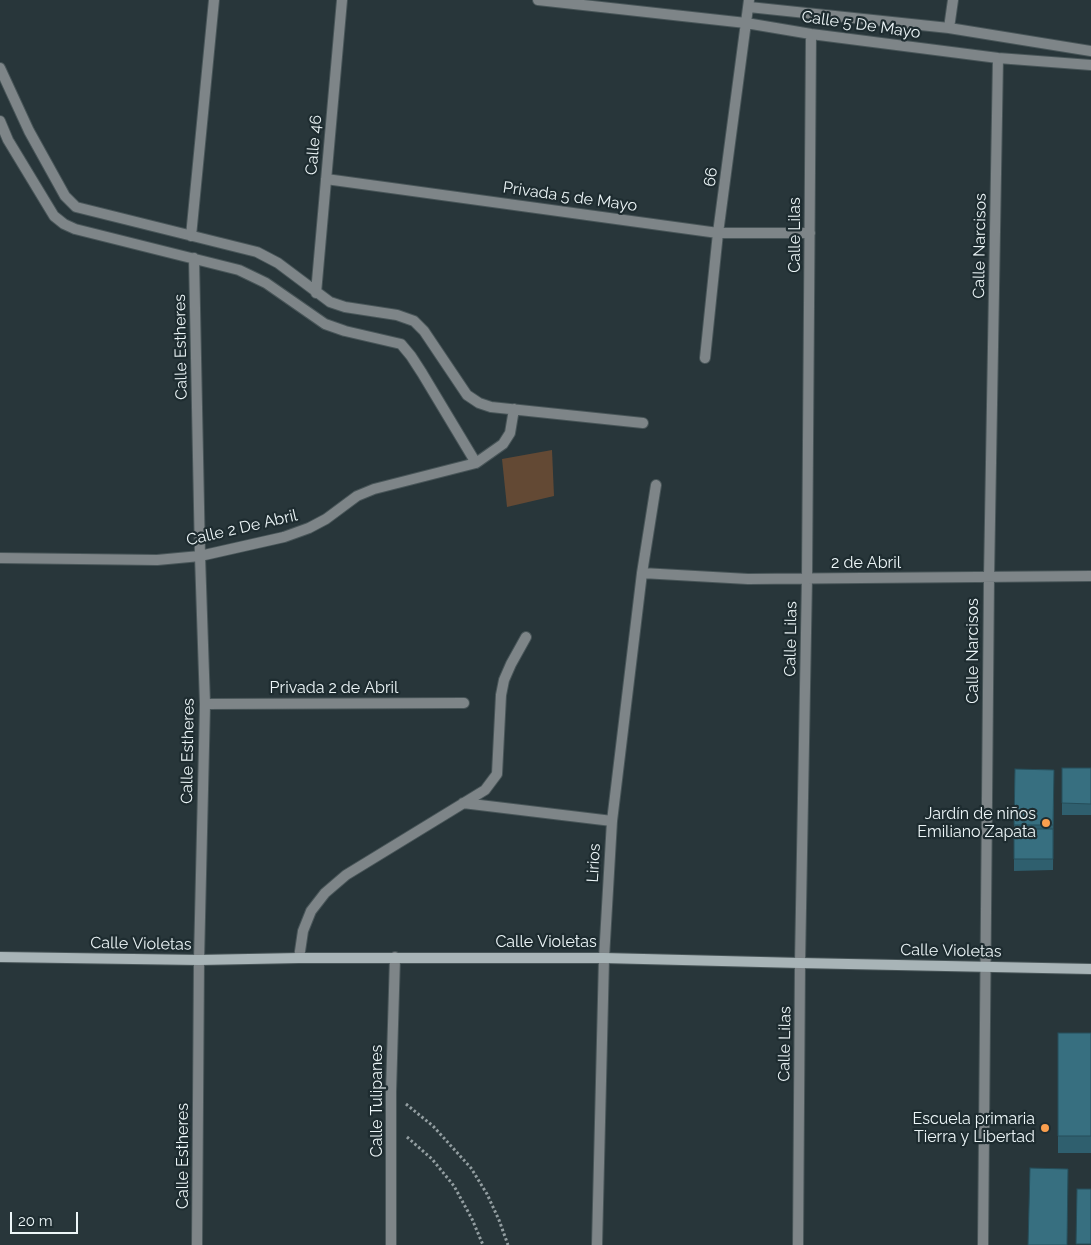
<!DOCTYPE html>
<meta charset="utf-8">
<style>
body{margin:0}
#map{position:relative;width:1091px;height:1245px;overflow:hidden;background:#28363a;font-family:Raleway,sans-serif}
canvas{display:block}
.scale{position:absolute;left:10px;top:1212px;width:68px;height:22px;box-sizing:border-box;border:2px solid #edf6f8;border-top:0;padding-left:6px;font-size:15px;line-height:18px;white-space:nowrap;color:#edf6f8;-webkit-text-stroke:4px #1e2c30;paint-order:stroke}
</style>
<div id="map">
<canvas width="1091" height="1245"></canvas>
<div class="scale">20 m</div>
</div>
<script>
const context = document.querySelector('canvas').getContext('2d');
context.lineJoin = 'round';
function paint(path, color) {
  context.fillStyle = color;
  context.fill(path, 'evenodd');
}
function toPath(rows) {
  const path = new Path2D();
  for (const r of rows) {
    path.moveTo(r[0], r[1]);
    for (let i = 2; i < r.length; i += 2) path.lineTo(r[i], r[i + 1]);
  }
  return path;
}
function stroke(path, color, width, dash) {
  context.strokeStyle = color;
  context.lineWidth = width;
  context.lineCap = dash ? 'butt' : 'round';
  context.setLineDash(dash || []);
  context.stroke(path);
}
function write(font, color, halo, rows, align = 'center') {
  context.font = font + ' Raleway,sans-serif';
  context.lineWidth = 4.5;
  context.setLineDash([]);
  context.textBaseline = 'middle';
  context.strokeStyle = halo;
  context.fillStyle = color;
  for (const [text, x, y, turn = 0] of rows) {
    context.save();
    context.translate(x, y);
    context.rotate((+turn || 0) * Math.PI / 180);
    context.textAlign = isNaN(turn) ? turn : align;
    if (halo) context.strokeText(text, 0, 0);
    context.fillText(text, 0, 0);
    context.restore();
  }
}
paint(toPath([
 [552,450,554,496,507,507,502,459]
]), '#634934');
const street = toPath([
 [538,0,746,23,811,34,998,58,1091,65],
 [749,7,949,28,1091,51],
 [949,28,953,0],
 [0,68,29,131,65,196,76,207,257,252,278,263,330,302,345,307,397,315,414,321,424,331,467,395,479,403,491,407,643,423],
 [0,121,8,140,54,216,64,224,75,229,239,270,266,283,325,324,345,331,401,344,411,356,422,373,476,463],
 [326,179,718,233,810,233],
 [191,236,214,0],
 [194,258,200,556,205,704,199,960,197,1245],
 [316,293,342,0],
 [705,358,718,233,749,0],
 [0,558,157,560,200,556,284,537,309,528,326,519,357,496,374,489,476,463,503,444,510,433,514,409],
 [642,573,748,579,1091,576],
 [205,704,464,703],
 [463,803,612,821],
 [299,958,303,931,311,911,325,893,346,875,485,790,497,774,501,695,504,680,511,664,526,637],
 [391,1245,391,1092,395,957],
 [597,1245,604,958,612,821,642,573,656,485],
 [798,1245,800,963,807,578,811,34],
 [983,1245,989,578,998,58]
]);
const secondary = toPath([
 [0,957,199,960,299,958,604,958,800,963,1091,969]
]);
stroke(street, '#485558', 12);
stroke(secondary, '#485558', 12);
stroke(toPath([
 [406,1104,433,1126,471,1168,487,1194,499,1220,508,1245],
 [407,1137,432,1159,454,1186,472,1219,483,1245]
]), '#939ea1', 3, [2.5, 2.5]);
stroke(street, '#7e8588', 10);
stroke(secondary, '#a8b4b7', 10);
paint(toPath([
 [1062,768,1091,768,1091,815,1062,815],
 [1015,769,1054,770,1053,870,1014,871,1014,829],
 [1058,1033,1091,1033,1091,1153,1058,1153]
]), '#2f5f6e');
const building = toPath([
 [1062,768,1091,768,1091,804,1062,803,1062,768],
 [1015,769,1054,770,1053,825,1014,825,1015,769],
 [1014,829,1053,829,1053,859,1014,859,1014,829],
 [1058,1033,1091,1033,1091,1136,1058,1136,1058,1033],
 [1030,1168,1068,1169,1067,1245,1028,1245,1030,1168],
 [1077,1189,1091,1189,1091,1244,1076,1244,1077,1189]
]);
paint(building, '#376f80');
stroke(building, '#264e5a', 1);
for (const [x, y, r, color] of [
 [1046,823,5,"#fa9f4e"],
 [1045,1128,5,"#fa9f4e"]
]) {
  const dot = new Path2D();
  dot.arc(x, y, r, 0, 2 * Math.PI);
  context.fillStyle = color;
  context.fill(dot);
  stroke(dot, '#1e2c30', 2);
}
write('16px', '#edf6f8', '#1e2c30', [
 ["Calle 5 De Mayo",861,25,8],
 ["Calle 46",314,145,-85],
 ["66",711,177,-82],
 ["Privada 5 de Mayo",570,197,8],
 ["Calle Lilas",795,235,-90],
 ["Calle Narcisos",980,246,-89],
 ["Calle Estheres",181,347,-91],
 ["Calle 2 De Abril",242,528,-13],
 ["2 de Abril",866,563],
 ["Calle Lilas",791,639,-89],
 ["Calle Narcisos",973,651,-90],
 ["Privada 2 de Abril",334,688],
 ["Calle Estheres",188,751,-89],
 ["Lirios",594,863,-87],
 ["Calle Violetas",546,942],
 ["Calle Violetas",141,944,1],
 ["Calle Violetas",951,951,1],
 ["Calle Lilas",785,1044,-89],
 ["Calle Tulipanes",377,1101,-90],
 ["Calle Estheres",183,1156,-90]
]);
write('16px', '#edf6f8', '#1e2c30', [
 ["Jardín de niños",1036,814],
 ["Emiliano Zapata",1036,832],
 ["Escuela primaria",1035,1119],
 ["Tierra y Libertad",1035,1137]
], 'right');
</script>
